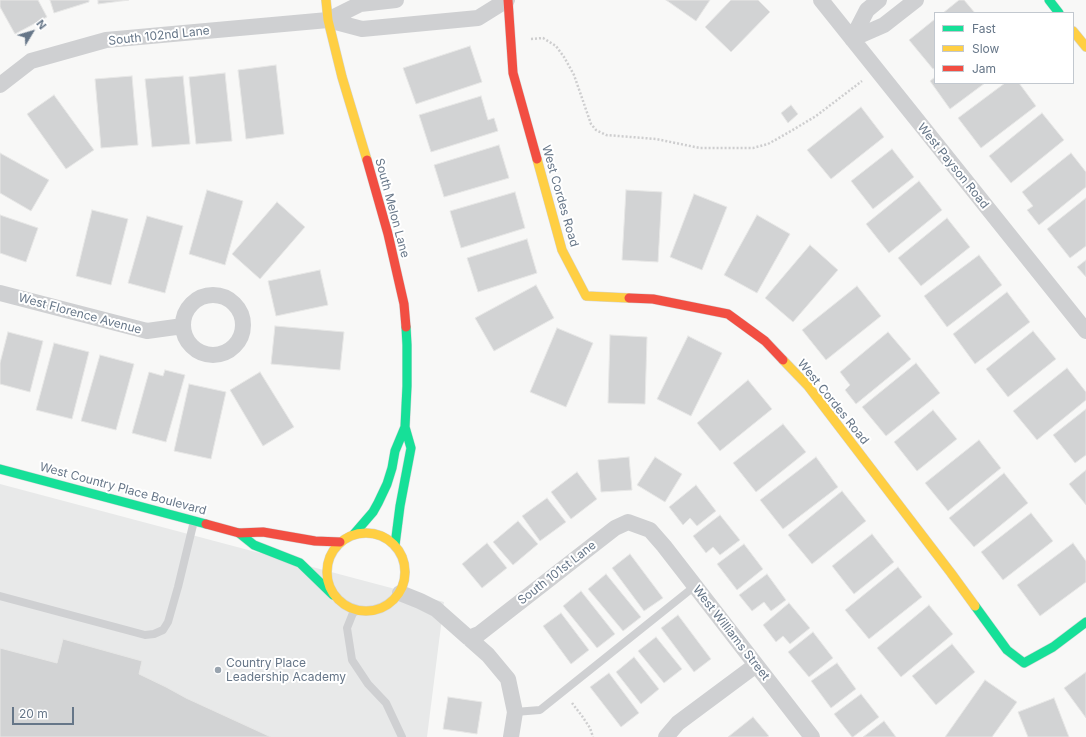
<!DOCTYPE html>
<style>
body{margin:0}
#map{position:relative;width:1086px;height:737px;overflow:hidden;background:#f8f8f7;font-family:Inter,sans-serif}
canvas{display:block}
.legend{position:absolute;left:934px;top:12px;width:140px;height:72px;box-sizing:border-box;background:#fff;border:1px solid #c2c8cf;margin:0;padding:5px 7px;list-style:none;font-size:12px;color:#667688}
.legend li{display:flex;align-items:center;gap:8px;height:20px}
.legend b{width:20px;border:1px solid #c2c8cf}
.north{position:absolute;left:12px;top:12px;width:40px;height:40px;-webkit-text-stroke:3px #fff;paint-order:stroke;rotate:52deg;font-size:11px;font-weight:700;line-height:16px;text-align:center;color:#667688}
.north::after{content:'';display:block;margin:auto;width:14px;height:18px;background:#667688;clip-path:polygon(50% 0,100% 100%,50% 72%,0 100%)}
.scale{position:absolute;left:12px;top:707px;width:62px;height:18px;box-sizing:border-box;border:2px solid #667688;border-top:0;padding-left:5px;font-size:12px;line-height:14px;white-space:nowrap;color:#667688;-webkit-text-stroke:3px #fff;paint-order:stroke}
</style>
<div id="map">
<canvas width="1086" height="737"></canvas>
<ul class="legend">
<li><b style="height:5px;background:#16e098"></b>Fast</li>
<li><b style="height:5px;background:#ffcf43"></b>Slow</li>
<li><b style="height:5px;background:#f24e42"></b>Jam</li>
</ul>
<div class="north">N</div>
<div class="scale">20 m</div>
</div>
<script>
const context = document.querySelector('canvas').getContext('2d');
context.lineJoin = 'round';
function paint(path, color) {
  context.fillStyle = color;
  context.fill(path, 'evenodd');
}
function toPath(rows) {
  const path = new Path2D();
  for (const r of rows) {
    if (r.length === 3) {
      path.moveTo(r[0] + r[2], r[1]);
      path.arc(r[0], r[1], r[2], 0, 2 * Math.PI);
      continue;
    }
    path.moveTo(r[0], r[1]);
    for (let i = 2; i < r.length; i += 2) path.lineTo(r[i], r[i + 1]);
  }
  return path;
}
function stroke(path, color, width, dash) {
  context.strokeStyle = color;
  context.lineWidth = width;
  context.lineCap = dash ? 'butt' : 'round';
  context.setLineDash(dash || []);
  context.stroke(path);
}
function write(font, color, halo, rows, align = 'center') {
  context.font = font + ' Inter,sans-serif';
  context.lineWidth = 4;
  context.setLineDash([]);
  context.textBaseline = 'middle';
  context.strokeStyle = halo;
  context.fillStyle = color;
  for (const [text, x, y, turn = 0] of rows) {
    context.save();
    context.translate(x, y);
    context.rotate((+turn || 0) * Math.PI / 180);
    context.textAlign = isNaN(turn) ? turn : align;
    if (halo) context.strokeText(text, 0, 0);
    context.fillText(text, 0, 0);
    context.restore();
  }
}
paint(toPath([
 [0,484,444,602,427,737,0,737]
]), '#e8e9e9');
const building = toPath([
 [0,0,38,0,47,17,15,34,0,7,0,0],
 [50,0,89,0,89,2,54,13,50,0],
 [98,0,129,0,98,4,98,0],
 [666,0,710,0,696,21,666,0],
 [731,0,758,0,770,12,731,52,705,27,731,0],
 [959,0,964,0,975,13,943,13,959,0],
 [935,19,935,68,933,69,909,40,935,19],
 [470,46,482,82,416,104,403,68,470,46],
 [276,65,284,134,246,139,238,70,276,65],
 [225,73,232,141,196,144,189,77,225,73],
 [132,76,138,145,101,148,95,79,132,76],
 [183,76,190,144,152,147,145,79,183,76],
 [935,77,935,83,985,83,950,109,930,81,935,77],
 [1005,83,1019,83,1036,106,981,148,958,118,1005,83],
 [54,95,94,150,66,169,27,114,54,95],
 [481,96,488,120,494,118,498,131,431,152,419,115,481,96],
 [791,105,798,114,788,123,781,113,791,105],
 [861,107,884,137,831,179,807,150,861,107],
 [1042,113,1064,140,1011,183,989,156,1042,113],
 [499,145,509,178,444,197,434,165,499,145],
 [892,149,914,177,873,209,851,181,892,149],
 [0,153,49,180,31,211,0,193,0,153],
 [1071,153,1086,172,1086,187,1039,225,1027,210,1033,206,1022,192,1071,153],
 [919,181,942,210,889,253,866,224,919,181],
 [207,190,243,201,225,265,189,254,207,190],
 [626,190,662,192,658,262,622,260,626,190],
 [515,192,525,228,461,248,450,211,515,192],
 [694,194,727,207,702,270,670,257,694,194],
 [1086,198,1086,246,1070,258,1047,229,1086,198],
 [277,202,305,227,260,279,232,254,277,202],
 [92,210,128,219,111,285,76,276,92,210],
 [0,215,38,228,26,262,0,253,0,215],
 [757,215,790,234,757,293,724,275,757,215],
 [147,216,183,226,165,293,128,283,147,216],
 [947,218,970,247,921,286,898,258,947,218],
 [527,239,537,273,478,292,467,258,527,239],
 [810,245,838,270,793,322,765,298,810,245],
 [979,255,1002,285,947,327,924,296,979,255],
 [1086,260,1086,277,1077,267,1086,260],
 [320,270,328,305,276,316,268,281,320,270],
 [536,285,554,318,494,351,475,318,536,285],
 [857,286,881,316,826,360,802,330,857,286],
 [1007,292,1030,322,975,364,953,334,1007,292],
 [275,326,344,332,340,370,271,364,275,326],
 [557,328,593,343,566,407,530,392,557,328],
 [1033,331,1056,359,1008,397,986,369,1033,331],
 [8,332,43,341,30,392,0,384,0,363,8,332],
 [888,332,911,359,856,404,845,390,850,385,840,372,888,332],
 [610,335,647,337,645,404,608,403,610,335],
 [688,336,722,353,691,416,657,399,688,336],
 [54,343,89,352,72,419,36,410,54,343],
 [100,355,134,364,116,430,81,421,100,355],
 [916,363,940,393,886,436,862,407,916,363],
 [1067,368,1086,392,1086,400,1037,440,1013,411,1067,368],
 [165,370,185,375,166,442,132,433,149,372,163,376,165,370],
 [260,372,294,427,263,446,230,390,260,372],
 [748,380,772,409,720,451,697,423,748,380],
 [189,384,226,392,211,459,174,451,189,384],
 [1086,409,1086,455,1075,463,1053,435,1086,409],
 [933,410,957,439,917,471,894,442,933,410],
 [783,424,806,452,756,492,733,463,783,424],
 [979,440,1001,468,948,511,925,483,979,440],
 [629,457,632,490,601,492,598,460,629,457],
 [655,457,682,474,665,502,637,485,655,457],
 [816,457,838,487,783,529,760,500,816,457],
 [1086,470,1086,505,1069,484,1086,470],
 [577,472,597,499,571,519,551,492,577,472],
 [1004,473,1028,503,974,547,949,518,1004,473],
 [696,485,716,511,697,526,690,518,683,525,669,507,696,485],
 [842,491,866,521,812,564,788,535,842,491],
 [547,498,566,522,540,541,522,516,547,498],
 [1031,513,1053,541,1003,580,981,552,1031,513],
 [720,515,740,540,720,555,713,547,706,553,693,536,720,515],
 [518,521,538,544,513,565,493,542,518,521],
 [872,534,894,562,854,594,832,566,872,534],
 [487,543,507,568,482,588,462,564,487,543],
 [1073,543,1086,561,1086,582,1040,616,1017,585,1073,543],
 [744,544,763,569,737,590,717,564,744,544],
 [630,554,663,598,644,611,612,568,630,554],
 [898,567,922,597,869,639,845,610,898,567],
 [606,574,641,617,623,631,588,589,606,574],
 [767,574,786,600,771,611,764,602,752,611,739,595,767,574],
 [581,591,615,634,597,648,563,606,581,591],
 [789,603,810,628,790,644,783,636,776,642,763,625,789,603],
 [929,605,953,634,901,677,877,648,929,605],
 [561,613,589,650,571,664,543,626,561,613],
 [678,615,711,659,694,672,661,628,678,615],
 [813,632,833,658,809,677,788,652,813,632],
 [656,637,682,669,664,683,638,651,656,637],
 [63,639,142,661,139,674,166,687,186,698,271,737,0,737,0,648,57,663,63,639],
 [952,644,975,672,936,705,912,676,952,644],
 [634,657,659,689,641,704,616,672,634,657],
 [837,663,856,689,831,708,811,681,837,663],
 [1086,672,1086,718,1064,688,1086,672],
 [609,673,639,713,621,727,590,687,609,673],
 [985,680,1017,702,992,737,945,737,985,680],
 [861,694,879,717,853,737,852,737,834,714,861,694],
 [448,697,482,702,477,734,443,729,448,697],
 [1054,698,1069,737,1028,737,1018,712,1054,698],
 [753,717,769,736,767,737,728,737,753,717],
 [884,721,896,737,863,737,884,721]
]);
paint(building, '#d2d3d4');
stroke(building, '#e7e7e6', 1);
const fast = toPath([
 [1049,0,1059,13],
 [0,469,206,524],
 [239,533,254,545,300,563,333,595],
 [354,534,373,512,378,503,387,484,392,468,395,451,405,427],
 [395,545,400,506,411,448,405,427,407,386,407,345,406,327],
 [975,606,1007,650,1024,663,1053,647,1086,622]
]);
const slow = toPath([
 [326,0,328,20,342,77,367,160],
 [1073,31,1086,47],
 [537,159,562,250,586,296,629,298],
 [783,360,808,386,951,573,975,606],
 [366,572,39]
]);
const jam = toPath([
 [508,0,513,73,537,159],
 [367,160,388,234,404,304,406,327],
 [629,298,653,299,728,314,765,341,783,360],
 [206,524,239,533,263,532,315,541,340,542]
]);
stroke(fast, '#d3d5d6', 10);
stroke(slow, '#d3d5d6', 10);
stroke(jam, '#d3d5d6', 10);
stroke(toPath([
 [531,39,543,38,556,46,564,57,574,75,591,124,596,130,606,135,656,139,700,148,753,148,768,144,791,131,816,116,862,81],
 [572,703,582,716,590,728,593,737]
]), '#cececf', 2.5, [2, 2]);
stroke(toPath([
 [0,596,145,635,154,634,163,630,168,622,178,587,194,521],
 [357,611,353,613,347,628,352,660,368,684,386,703,402,737],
 [515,712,540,710,695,586]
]), '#cfd0d2', 8);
stroke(toPath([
 [821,0,1086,331],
 [328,20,360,4,396,0],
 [852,39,884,25,916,0],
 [852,39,867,10,879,0],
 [0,85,31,61,106,40,328,20,362,29,478,18,507,0],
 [0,293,147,331,183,326],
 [213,325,30],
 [400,593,420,601,436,609,488,655,508,679,515,712,511,737],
 [469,638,479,634,615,528,628,522,650,530,664,546,812,737],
 [666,737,678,723,756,665]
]), '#cfd0d2', 16);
stroke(fast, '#16e098', 9);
stroke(slow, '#ffcf43', 9);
stroke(jam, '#f24e42', 9);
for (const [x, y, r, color] of [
 [218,670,4,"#99a4af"]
]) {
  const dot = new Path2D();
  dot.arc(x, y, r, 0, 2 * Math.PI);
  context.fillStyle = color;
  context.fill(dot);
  stroke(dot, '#fff', 1.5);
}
write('12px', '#667688', '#fff', [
 ["South 102nd Lane",159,36,-6],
 ["West Payson Road",953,166,51],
 ["West Cordes Road",560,196,74],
 ["South Melon Lane",392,208,75],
 ["West Florence Avenue",80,314,15],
 ["West Cordes Road",833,402,51],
 ["West Country Place Boulevard",123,489,15],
 ["South 101st Lane",557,573,-38],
 ["West Williams Street",731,633,52]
]);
write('12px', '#667688', '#fff', [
 ["Country Place",226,663],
 ["Leadership Academy",226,677]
], 'left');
</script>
